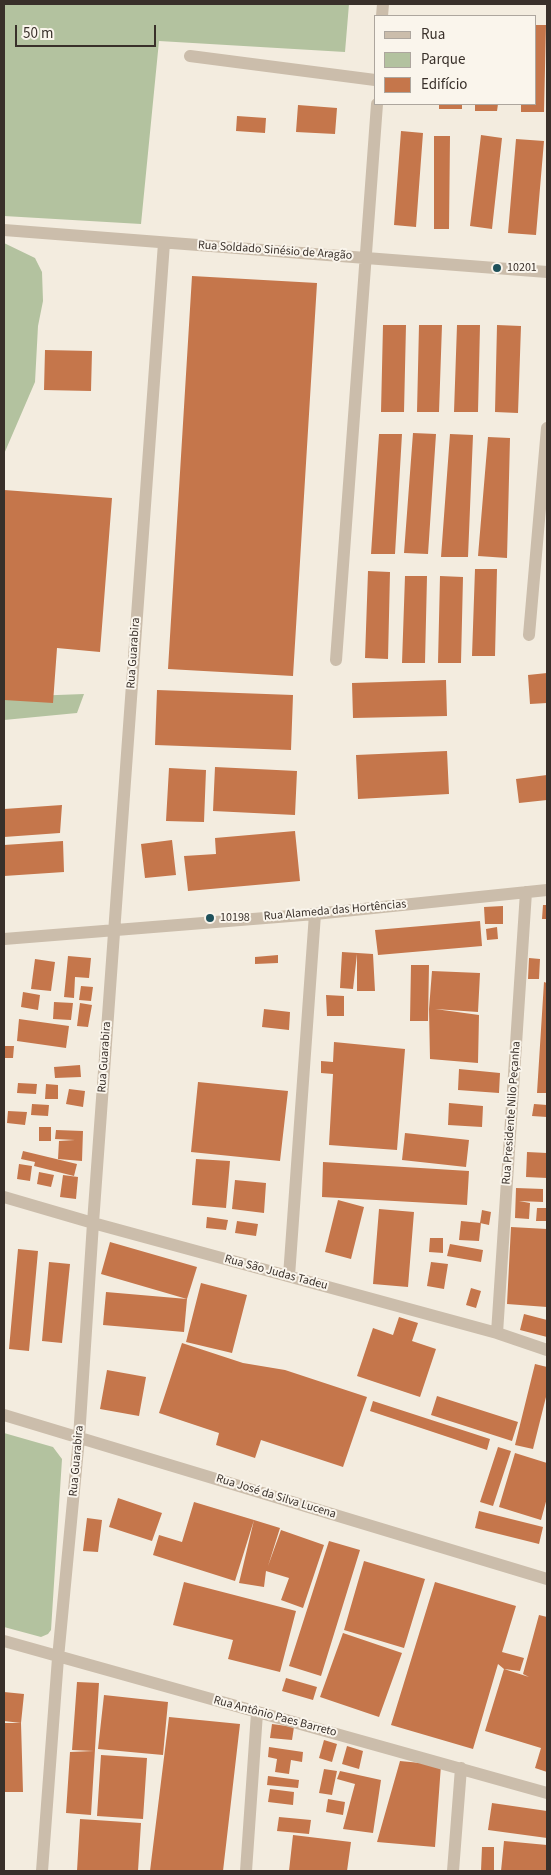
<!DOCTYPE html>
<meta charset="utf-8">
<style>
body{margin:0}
#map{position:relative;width:551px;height:1875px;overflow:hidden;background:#f3ecdf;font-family:"Source Sans 3",sans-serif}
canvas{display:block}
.frame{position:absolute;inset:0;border:5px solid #39302a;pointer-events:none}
.legend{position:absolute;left:374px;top:15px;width:162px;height:90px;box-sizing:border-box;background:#faf5ec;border:1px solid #ada69e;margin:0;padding:6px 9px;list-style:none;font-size:15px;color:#39302a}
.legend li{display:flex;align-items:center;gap:10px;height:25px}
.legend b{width:25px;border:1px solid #ada69e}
.scale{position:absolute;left:15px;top:25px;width:141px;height:22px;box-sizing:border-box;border:2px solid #39302a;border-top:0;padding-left:6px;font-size:15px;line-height:18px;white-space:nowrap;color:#39302a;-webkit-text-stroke:4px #faf5ec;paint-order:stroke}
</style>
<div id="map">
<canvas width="551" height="1875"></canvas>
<div class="frame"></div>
<ul class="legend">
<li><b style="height:6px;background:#cbbdab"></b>Rua</li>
<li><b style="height:14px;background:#b3c29f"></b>Parque</li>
<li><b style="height:14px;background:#c5764b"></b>Edifício</li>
</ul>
<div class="scale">50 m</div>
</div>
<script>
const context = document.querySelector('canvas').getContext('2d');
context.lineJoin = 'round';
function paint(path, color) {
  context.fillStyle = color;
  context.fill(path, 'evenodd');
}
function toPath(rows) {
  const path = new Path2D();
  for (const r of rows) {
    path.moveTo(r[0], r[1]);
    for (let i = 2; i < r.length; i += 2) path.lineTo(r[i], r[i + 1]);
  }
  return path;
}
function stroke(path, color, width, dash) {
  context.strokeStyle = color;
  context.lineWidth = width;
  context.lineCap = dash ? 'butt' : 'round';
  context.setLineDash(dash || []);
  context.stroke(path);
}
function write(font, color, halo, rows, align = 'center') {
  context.font = font + ' "Source Sans 3",sans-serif';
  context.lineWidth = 4;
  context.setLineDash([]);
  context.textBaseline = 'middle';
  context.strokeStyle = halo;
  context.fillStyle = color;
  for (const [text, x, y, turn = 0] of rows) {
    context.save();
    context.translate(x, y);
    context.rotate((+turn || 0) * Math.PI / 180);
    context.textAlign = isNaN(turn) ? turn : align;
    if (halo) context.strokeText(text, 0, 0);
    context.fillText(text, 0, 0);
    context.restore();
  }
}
paint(toPath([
 [4,4,349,4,345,52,159,41,141,224,4,216],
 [4,243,35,258,42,272,43,301,38,326,35,382,4,454],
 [84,694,77,713,4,720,4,697],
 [4,1433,53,1447,62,1459,51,1630,48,1634,41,1637,4,1627]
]), '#b3c29f');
paint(toPath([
 [535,25,546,25,544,112,521,112,521,104,535,104],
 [439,104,462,104,462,109,439,109],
 [475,104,498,104,497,111,475,111],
 [298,105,337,108,335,134,296,132],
 [237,116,266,118,265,133,236,131],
 [401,131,423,133,416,227,394,225],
 [481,135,502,138,492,229,470,226],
 [434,136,450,136,449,229,434,229],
 [516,139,544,141,536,235,508,233],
 [192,276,317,283,293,676,168,669],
 [383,325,406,325,404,412,381,412],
 [419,325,442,325,439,412,417,412],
 [457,325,480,325,478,412,454,412],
 [497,325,521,326,518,413,495,412],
 [45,350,92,351,91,391,44,390],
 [413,433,436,434,428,554,404,553],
 [379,434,402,434,395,554,371,554],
 [450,434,473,435,468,557,441,557],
 [488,437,510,438,507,558,478,556],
 [4,490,112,498,100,652,57,648,53,703,4,700],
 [475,569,497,569,495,656,472,656],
 [368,571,390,572,388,659,365,658],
 [405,576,427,576,425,663,402,663],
 [440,576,463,577,461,663,438,663],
 [547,673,547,703,530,704,528,675],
 [446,680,447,716,353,718,352,683],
 [157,690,293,695,291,750,155,745],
 [447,751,449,794,358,799,356,755],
 [215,767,297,771,295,815,213,811],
 [169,768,206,770,204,822,166,821],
 [547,775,547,800,519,803,516,779],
 [62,805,60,833,4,837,4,809],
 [295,831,300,881,188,891,184,856,216,854,215,838],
 [172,840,176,875,145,878,141,844],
 [63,841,64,872,4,876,4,845],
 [543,905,547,905,547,919,542,919],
 [503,906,503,924,485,924,484,907],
 [480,921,482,946,378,955,375,930],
 [497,927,498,939,487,940,486,929],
 [342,952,373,954,375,991,357,991,357,954,353,989,340,988],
 [278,955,278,963,255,964,255,957],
 [68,956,91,958,89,978,75,977,74,998,64,997],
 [529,958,540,959,539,979,528,979],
 [35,959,55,962,51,991,31,989],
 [411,965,429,965,428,1021,410,1021],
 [432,971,480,973,478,1012,435,1009,479,1015,478,1063,430,1059,429,1009],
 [544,982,547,983,547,1093,537,1093],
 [81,986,93,987,91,1001,79,1000],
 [23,992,40,995,38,1010,21,1007],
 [326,995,344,996,344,1016,327,1016],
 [54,1002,73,1003,71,1020,53,1019],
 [80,1003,92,1005,88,1027,77,1026],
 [264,1009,290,1012,289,1030,262,1027],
 [19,1019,69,1026,66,1048,17,1041],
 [334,1042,405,1049,397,1150,329,1145,333,1074,321,1073,321,1061,333,1062],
 [4,1046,14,1046,13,1058,4,1058],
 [80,1065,81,1077,55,1078,54,1067],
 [459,1069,500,1073,499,1093,458,1090],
 [198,1082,288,1091,280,1161,191,1152],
 [18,1083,37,1084,36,1094,17,1093],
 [46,1084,58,1085,58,1099,45,1099],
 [69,1089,85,1091,83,1107,66,1104],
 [449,1103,483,1106,482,1127,448,1125],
 [32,1104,49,1105,48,1116,31,1115],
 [534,1104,547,1105,547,1117,532,1116],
 [8,1111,27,1112,25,1125,7,1123],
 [39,1127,51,1127,51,1141,39,1141],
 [56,1130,83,1131,82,1161,58,1159,59,1141,75,1140,55,1139],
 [405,1133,469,1140,466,1167,402,1160],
 [23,1151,77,1164,74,1176,34,1166,35,1162,21,1159],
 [527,1152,547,1153,547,1178,526,1177],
 [196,1159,230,1161,226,1208,192,1205],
 [323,1162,469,1171,467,1205,322,1197],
 [19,1164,32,1166,30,1181,17,1179],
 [39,1172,54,1175,51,1187,37,1184],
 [63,1175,78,1177,76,1199,60,1197],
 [235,1180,266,1183,264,1213,232,1209],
 [516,1188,543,1189,543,1202,519,1201,530,1203,529,1219,515,1218],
 [338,1200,364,1207,351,1259,325,1252],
 [537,1208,547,1208,547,1221,536,1221],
 [379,1209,414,1212,408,1287,373,1284],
 [482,1210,491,1212,489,1225,480,1223],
 [207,1217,228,1220,226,1230,206,1228],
 [237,1221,258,1224,256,1236,235,1233],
 [461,1221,481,1223,479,1241,459,1240],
 [511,1227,547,1229,547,1307,507,1304],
 [430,1238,443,1238,443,1253,429,1252],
 [110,1242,197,1267,187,1299,184,1332,103,1325,106,1292,187,1299,101,1274],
 [450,1244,483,1250,481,1262,447,1256],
 [18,1249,38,1251,29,1351,9,1349],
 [49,1262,70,1264,62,1343,42,1341],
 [431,1262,448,1264,444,1289,427,1286],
 [201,1283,247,1295,232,1353,186,1342],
 [471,1288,481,1291,476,1308,466,1305],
 [524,1314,547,1320,547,1337,520,1330],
 [399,1317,418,1323,412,1341,436,1349,420,1397,357,1376,373,1328,393,1335],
 [182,1343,243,1363,285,1370,367,1397,343,1467,261,1440,255,1458,216,1445,219,1433,159,1413],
 [535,1364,547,1367,547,1393,533,1449,515,1445],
 [107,1370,146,1377,139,1416,100,1409],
 [437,1396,518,1422,512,1441,431,1415],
 [373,1401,490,1439,487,1450,370,1411],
 [498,1447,511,1451,493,1506,480,1502],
 [515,1453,547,1463,547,1498,541,1520,499,1507],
 [118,1498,162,1513,152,1541,109,1527],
 [194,1502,254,1520,235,1581,153,1555,159,1535,182,1542],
 [479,1511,543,1527,539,1544,475,1528],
 [87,1518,102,1520,98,1552,83,1551],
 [254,1520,280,1528,268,1566,281,1530,324,1545,303,1608,281,1600,289,1578,266,1571,264,1587,239,1583],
 [329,1541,360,1550,321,1676,289,1666],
 [364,1561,425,1579,404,1648,344,1630],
 [184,1582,296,1611,280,1672,228,1659,233,1640,173,1625],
 [435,1582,516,1606,502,1652,524,1658,520,1671,504,1669,498,1664,473,1749,391,1725],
 [539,1615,547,1617,547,1772,535,1768,541,1748,485,1731,504,1669,529,1677,523,1674],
 [343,1633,402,1653,379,1717,320,1697],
 [286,1678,317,1687,313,1700,282,1691],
 [77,1682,99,1683,91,1815,66,1813,70,1752,94,1751,72,1750],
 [4,1692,24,1694,21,1723,4,1721],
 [104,1695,168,1702,163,1755,98,1749],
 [169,1717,240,1724,223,1871,150,1871],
 [4,1723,21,1723,23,1792,4,1792],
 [272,1724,294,1727,292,1740,270,1738],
 [324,1740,337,1744,332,1762,319,1758],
 [347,1746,363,1751,359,1769,342,1764],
 [269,1747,303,1752,302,1762,291,1760,289,1774,275,1772,277,1759,268,1757],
 [101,1755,147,1758,143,1819,97,1816],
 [400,1761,441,1765,435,1847,377,1842],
 [324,1769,337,1771,332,1795,319,1793],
 [340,1771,381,1780,373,1833,343,1829,355,1784,337,1779],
 [268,1776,299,1780,298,1788,267,1785],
 [270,1789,294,1792,293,1805,268,1802],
 [328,1799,345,1802,343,1815,326,1812],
 [492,1803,547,1811,547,1838,488,1830],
 [279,1817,311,1820,309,1834,277,1831],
 [80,1819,141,1823,138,1871,77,1871],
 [293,1835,351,1842,347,1871,289,1871],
 [504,1841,547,1845,547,1871,501,1871],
 [482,1847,494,1847,494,1871,481,1871]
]), '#c5764b');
stroke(toPath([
 [382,16,383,4],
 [190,56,375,80],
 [4,230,547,272],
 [529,635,547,428],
 [336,660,377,104],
 [4,939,315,914,547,890],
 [4,1197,93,1223,497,1333,547,1350],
 [289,1276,315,914],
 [497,1333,526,892],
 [4,1415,547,1579],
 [4,1641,547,1793],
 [42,1871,58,1658,79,1438,93,1223,164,243],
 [246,1871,257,1713],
 [453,1871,461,1768]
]), '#cbbdab', 12);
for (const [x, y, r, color] of [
 [497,268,5,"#1f515b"],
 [210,918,5,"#1f515b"]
]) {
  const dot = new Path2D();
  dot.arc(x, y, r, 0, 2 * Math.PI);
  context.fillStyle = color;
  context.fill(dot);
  stroke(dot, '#faf5ec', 2);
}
write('12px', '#39302a', '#faf5ec', [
 ["Rua Soldado Sinésio de Aragão",275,251,4],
 ["Rua Guarabira",134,653,-86],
 ["Rua Alameda das Hortências",335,911,-5],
 ["Rua Guarabira",105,1057,-86],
 ["Rua Presidente Nilo Peçanha",512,1113,-86],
 ["Rua São Judas Tadeu",276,1273,15],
 ["Rua Guarabira",77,1461,-85],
 ["Rua José da Silva Lucena",276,1497,17],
 ["Rua Antônio Paes Barreto",275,1717,15]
]);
write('12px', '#39302a', '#faf5ec', [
 ["10201",507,268],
 ["10198",220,918]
], 'left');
</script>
